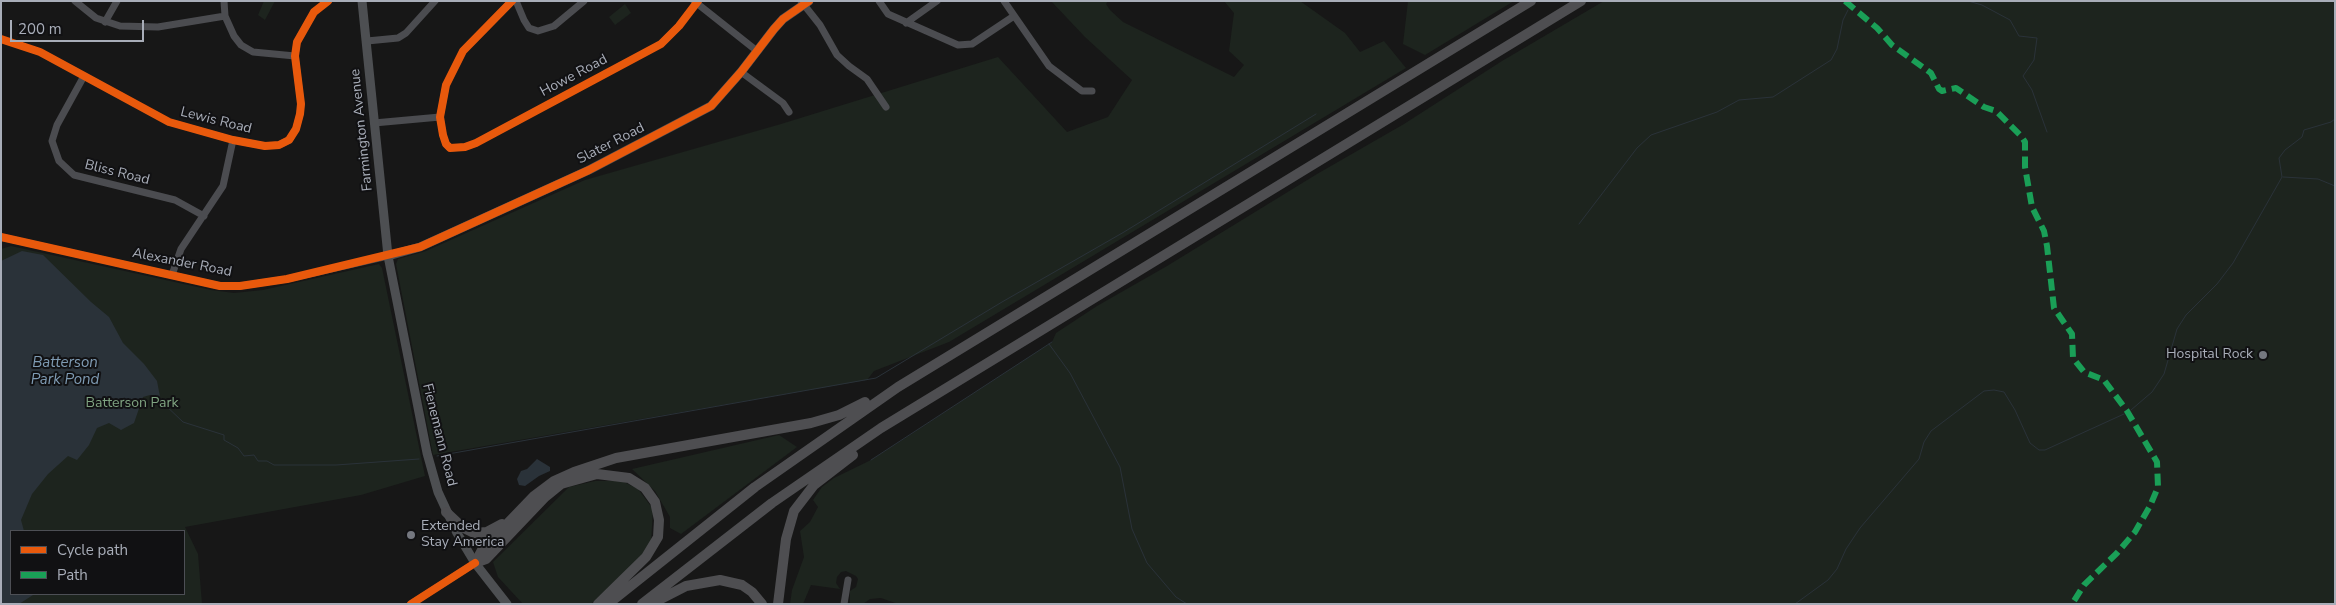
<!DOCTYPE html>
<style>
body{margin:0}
#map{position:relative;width:2336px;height:605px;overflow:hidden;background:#171717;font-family:"Nunito Sans",sans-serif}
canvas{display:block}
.frame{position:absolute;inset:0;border:2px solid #a8adb8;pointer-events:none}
.legend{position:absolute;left:10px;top:530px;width:175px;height:65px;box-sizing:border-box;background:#111113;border:1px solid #4d4f55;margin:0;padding:6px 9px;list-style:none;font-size:15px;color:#a8adb8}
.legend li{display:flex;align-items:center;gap:10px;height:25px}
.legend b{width:25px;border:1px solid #4d4f55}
.scale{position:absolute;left:10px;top:20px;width:134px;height:22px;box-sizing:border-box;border:2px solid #a8adb8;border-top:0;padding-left:6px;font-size:15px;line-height:18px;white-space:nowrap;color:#a8adb8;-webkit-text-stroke:4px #111113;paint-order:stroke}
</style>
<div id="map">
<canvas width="2336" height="605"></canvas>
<div class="frame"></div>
<ul class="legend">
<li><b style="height:6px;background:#e8590c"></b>Cycle path</li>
<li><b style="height:6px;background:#1a9f57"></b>Path</li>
</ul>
<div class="scale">200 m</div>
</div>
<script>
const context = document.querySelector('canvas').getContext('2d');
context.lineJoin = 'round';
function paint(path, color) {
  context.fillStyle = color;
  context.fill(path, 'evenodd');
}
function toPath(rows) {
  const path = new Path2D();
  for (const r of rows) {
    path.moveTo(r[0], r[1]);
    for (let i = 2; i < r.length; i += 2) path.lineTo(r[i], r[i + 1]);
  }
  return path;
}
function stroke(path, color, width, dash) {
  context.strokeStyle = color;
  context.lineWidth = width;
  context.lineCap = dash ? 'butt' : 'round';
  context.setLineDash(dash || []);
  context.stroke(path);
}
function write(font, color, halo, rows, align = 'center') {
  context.font = font + ' "Nunito Sans",sans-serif';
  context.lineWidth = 4;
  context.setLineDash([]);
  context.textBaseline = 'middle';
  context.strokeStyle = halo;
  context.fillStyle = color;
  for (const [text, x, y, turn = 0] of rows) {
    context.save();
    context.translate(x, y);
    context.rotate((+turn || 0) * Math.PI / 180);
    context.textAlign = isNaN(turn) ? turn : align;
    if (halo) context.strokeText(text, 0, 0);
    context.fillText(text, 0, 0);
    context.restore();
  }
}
paint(toPath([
 [264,1,275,1,265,20,258,15],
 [1051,1,1108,1,1106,4,1110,10,1123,22,1234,77,1244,65,1229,51,1234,13,1224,1,1300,1,1345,33,1360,52,1384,41,1406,68,949,342,874,371,867,380,433,455,396,264,398,259,426,251,585,180,781,124,998,57,1067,132,1108,117,1132,80,1085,37],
 [1408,1,1514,1,1425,55,1403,44],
 [1604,1,2335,1,2335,604,898,604,881,598,870,599,863,604,850,604,850,591,856,587,858,579,856,576,846,571,841,572,837,577,836,583,840,589,811,585,803,604,790,604,792,590,804,557,800,531,810,522,818,507,813,500,822,487,834,478,871,460,904,439,1052,342,1056,333,1097,306,1167,266,1317,174,1404,124,1502,61],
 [625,4,631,13,615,25,609,17],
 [11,246,211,290,234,293,263,290,379,264,382,268,425,476,361,495,185,527,198,554,202,604,1,604,1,249],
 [11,531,184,531,184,594,11,594],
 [779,435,797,447,681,534,670,528,670,517,655,491,632,469],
 [595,481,622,481,638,489,653,509,651,543,641,558,591,604,523,604,498,577,493,562,569,487]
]), '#1d241e');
paint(toPath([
 [22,251,43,255,91,302,109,317,123,343,144,364,157,381,161,402,150,395,143,397,134,423,121,430,109,423,97,428,89,445,77,460,68,456,48,474,32,494,21,520,24,531,11,531,11,594,33,595,19,604,1,604,1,261],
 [537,459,550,467,550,471,539,476,525,486,519,485,517,479,521,471,527,469]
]), '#2a3239');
stroke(toPath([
 [1968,1,1982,5,2010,20,2019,36,2037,38,2034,60,2023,76,2032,90,2047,132],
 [1852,2,1852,1],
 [2283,177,2318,179,2335,186],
 [1579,224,1637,148,1651,135,1717,112,1739,100,1773,97,1831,60,1837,49,1843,20,1848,10],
 [1049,344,1070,373,1120,467,1132,529,1147,563,1176,597,1187,604],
 [161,401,183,422,224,435,224,440,238,448,244,456,254,455,258,461,267,461,274,465,336,465,419,459],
 [2131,410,2152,392,2164,374,2177,329,2186,315,2217,284,2233,263,2282,177,2279,158,2285,150,2302,137,2304,130,2331,122,2335,119],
 [437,456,876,378,1002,302,1124,232,1316,114],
 [871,460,1052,342],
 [1795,604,1828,580,1837,569,1846,549,1860,528,1919,459,1924,442,1931,431,1984,391,1994,390,2004,392,2015,410,2030,443,2039,450,2045,450,2124,414]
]), '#2a3239', 1);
stroke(toPath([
 [75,1,96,18,120,26,158,27,225,16],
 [224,1,225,16,234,36,241,45,253,52,295,56],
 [512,1,463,51,446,85,440,117,443,135,446,144,450,148,465,147,476,143,661,44,679,26,698,1],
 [516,1,524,20,529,28,538,31,554,26,584,1],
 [694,1,757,51],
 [801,1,820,25,837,55,849,66,867,79,886,107],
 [879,1,888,14,958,45,972,44,1014,16],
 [1004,1,1049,66,1082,91,1092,91],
 [105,22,117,1],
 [906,23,937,1],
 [1,39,40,52,169,122,233,140,265,146,279,145,289,140,296,129,300,114,301,104,295,56,297,42,314,12,328,1],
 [367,41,398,38,406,33,435,1],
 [741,72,783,103,789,112],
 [84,76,57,125,52,141,59,161,74,175,175,200,204,216],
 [374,123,440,117],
 [1,237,220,286,240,286,287,279,388,256],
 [172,275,181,249,223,186,233,140],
 [411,604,475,563],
 [844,604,848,580]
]), '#4b4c50', 7);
stroke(toPath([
 [362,1,388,256,427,453,438,492,457,533,475,563,507,604],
 [388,256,420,247,589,170,711,106,741,72,774,29,783,19,809,1]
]), '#4d4f52', 9);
stroke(toPath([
 [446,512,462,527,474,533,487,532,502,524],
 [475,563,482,550,534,496,554,481,574,472,616,458,811,423,839,415,865,402],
 [475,563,486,559,545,497,561,484,597,474,629,478,645,488,655,502,659,520,658,537,646,557,598,604],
 [608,604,755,487,898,387,1531,1],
 [642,604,772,503,881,428,1581,1],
 [651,604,686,586,720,580,742,585,752,592,762,604],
 [778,604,786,539,794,511,814,485,853,455]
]), '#4e4e51', 10);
stroke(toPath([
 [1845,1,1877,28,1892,45,1931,73,1939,89,1942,91,1956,88,1984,107,1996,111,2021,136,2025,142,2025,167,2032,207,2044,231,2047,246,2054,308,2072,334,2073,358,2084,372,2104,380,2127,411,2157,462,2158,487,2150,506,2135,532,2117,553,2084,585,2072,604]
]), '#1a9f57', 6, [12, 6]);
stroke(toPath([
 [512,1,463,51,446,85,440,117,443,135,446,144,450,148,465,147,476,143,661,44,679,26,698,1],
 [1,39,40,52,169,122,233,140,265,146,279,145,289,140,296,129,300,114,301,104,295,56,297,42,314,12,328,1],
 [1,237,220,286,240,286,287,279,420,247,589,170,711,106,741,72,774,29,783,19,809,1],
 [411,604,475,563]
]), '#e8590c', 8);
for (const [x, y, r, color] of [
 [2263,355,5,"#757880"],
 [411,535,5,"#757880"]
]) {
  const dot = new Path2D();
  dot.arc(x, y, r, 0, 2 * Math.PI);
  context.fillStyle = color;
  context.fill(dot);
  stroke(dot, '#111113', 2);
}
write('14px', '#a8adb8', '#111113', [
 ["Howe Road",574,76,-28],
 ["Lewis Road",216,121,14],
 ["Farmington Avenue",362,130,-96],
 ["Slater Road",611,144,-27],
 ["Bliss Road",117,173,14],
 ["Alexander Road",182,263,11],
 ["Fienemann Road",439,435,76]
]);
write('14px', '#a8adb8', '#111113', [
 ["Hospital Rock",2253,355],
 ["Extended",421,527,"left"],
 ["Stay America",421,543,"left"]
], 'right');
write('14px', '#7fa381', '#111113', [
 ["Batterson Park",132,404]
]);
write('italic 15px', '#7f9bb3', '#111113', [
 ["Batterson",65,363],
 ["Park Pond",65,380]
]);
</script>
